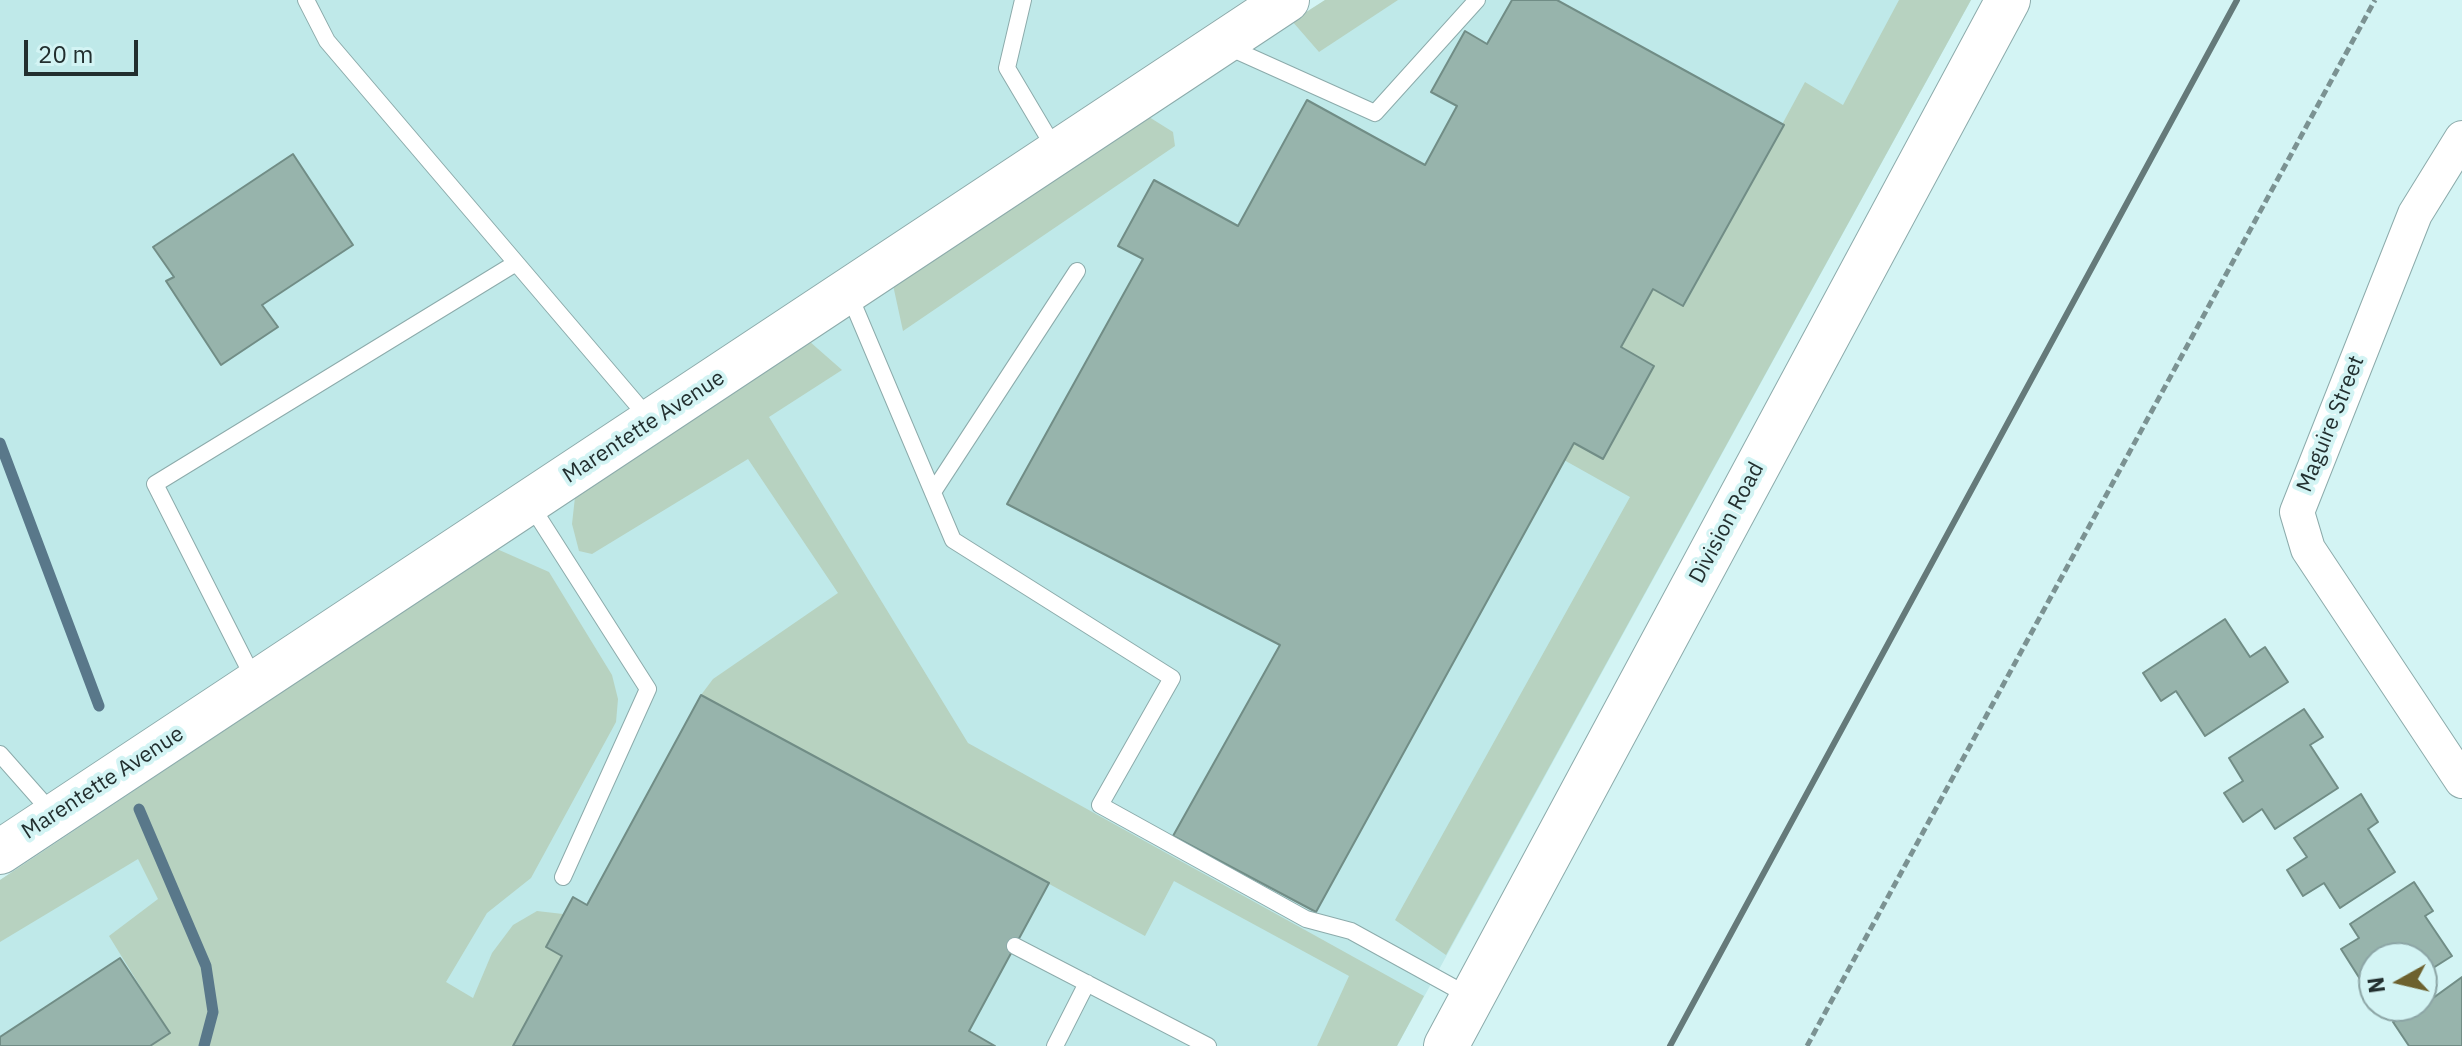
<!DOCTYPE html>
<style>
body{margin:0}
#map{position:relative;width:2462px;height:1046px;overflow:hidden;background:#d3f4f4;font-family:"IBM Plex Sans",sans-serif}
canvas{display:block}
.north{position:absolute;left:2358px;top:942px;width:80px;height:80px;box-sizing:border-box;background:#d3f4f4;border:2px solid #8ca5a5;border-radius:50%;rotate:262deg;font-size:22px;font-weight:700;line-height:32px;text-align:center;color:#222f2f}
.north::after{content:'';display:block;margin:auto;width:28px;height:36px;background:#6d612e;clip-path:polygon(50% 0,100% 100%,50% 72%,0 100%)}
.scale{position:absolute;left:24px;top:40px;width:114px;height:36px;box-sizing:border-box;border:4px solid #222f2f;border-top:0;padding-left:10px;font-size:24px;line-height:28px;white-space:nowrap;color:#222f2f;-webkit-text-stroke:6px #d3f4f4;paint-order:stroke}
</style>
<div id="map">
<canvas width="2462" height="1046"></canvas>
<div class="north">N</div>
<div class="scale">20 m</div>
</div>
<script>
const context = document.querySelector('canvas').getContext('2d');
context.lineJoin = 'round';
function paint(path, color) {
  context.fillStyle = color;
  context.fill(path, 'evenodd');
}
function toPath(rows) {
  const path = new Path2D();
  for (const r of rows) {
    path.moveTo(r[0], r[1]);
    for (let i = 2; i < r.length; i += 2) path.lineTo(r[i], r[i + 1]);
  }
  return path;
}
function stroke(path, color, width, dash) {
  context.strokeStyle = color;
  context.lineWidth = width;
  context.lineCap = dash ? 'butt' : 'round';
  context.setLineDash(dash || []);
  context.stroke(path);
}
function write(font, color, halo, rows, align = 'center') {
  context.font = font + ' "IBM Plex Sans",sans-serif';
  context.lineWidth = 8;
  context.setLineDash([]);
  context.textBaseline = 'middle';
  context.strokeStyle = halo;
  context.fillStyle = color;
  for (const [text, x, y, turn = 0] of rows) {
    context.save();
    context.translate(x, y);
    context.rotate((+turn || 0) * Math.PI / 180);
    context.textAlign = isNaN(turn) ? turn : align;
    if (halo) context.strokeText(text, 0, 0);
    context.fillText(text, 0, 0);
    context.restore();
  }
}
paint(toPath([
 [0,0,1245,0,0,826],
 [1325,0,1971,0,1397,1046,0,1046,0,880]
]), '#bfe9e9');
paint(toPath([
 [1325,0,1398,0,1319,52,1292,21],
 [1899,0,1971,0,1446,955,1395,920,1630,497,1564,460,1574,443,1603,459,1654,366,1621,347,1653,289,1684,306,1805,82,1843,105],
 [1149,117,1173,132,1175,146,903,331,893,285],
 [809,341,842,370,769,417,968,743,1424,996,1397,1046,1317,1046,1349,976,1174,881,1145,936,701,695,713,679,838,593,748,459,592,554,579,551,572,524,575,497],
 [497,549,549,572,612,675,618,699,616,722,531,878,487,913,446,982,473,998,492,953,513,925,537,911,563,914,546,947,562,956,513,1046,150,1046,169,1033,109,936,158,899,138,859,0,942,0,880]
]), '#b7d2c0');
stroke(toPath([
 [0,443,99,706],
 [139,809,206,966,213,1012,204,1046]
]), '#59788a', 11);
const building = toPath([
 [1512,0,1557,0,1784,125,1683,306,1653,289,1621,347,1654,366,1603,459,1574,443,1316,912,1173,836,1280,645,1007,504,1143,259,1118,246,1154,180,1238,226,1307,100,1425,165,1457,106,1431,92,1465,31,1487,44,1512,0],
 [293,154,353,245,262,305,278,327,221,365,166,281,174,277,153,247,293,154],
 [2225,619,2250,657,2265,647,2288,682,2205,736,2176,691,2161,701,2143,673,2225,619],
 [701,695,1049,883,969,1031,995,1046,513,1046,562,956,546,947,573,897,587,905,701,695],
 [2304,709,2323,737,2310,745,2338,788,2275,829,2262,809,2243,822,2224,793,2243,781,2229,758,2304,709],
 [2361,794,2378,822,2368,829,2395,872,2340,908,2324,883,2303,896,2287,870,2307,857,2294,838,2361,794],
 [2414,882,2433,911,2425,916,2452,956,2422,975,2422,958,2374,958,2374,969,2360,979,2341,949,2359,938,2350,924,2414,882],
 [120,958,170,1033,150,1046,0,1046,0,1037,120,958],
 [2462,977,2462,1046,2409,1046,2393,1022,2422,1006,2462,977]
]);
paint(building, '#97b4ac');
stroke(building, '#718d86', 2);
const lane = toPath([
 [306,0,327,41,651,421],
 [1023,0,1007,68,1055,149],
 [1226,46,1375,113,1477,0],
 [849,294,953,540,1172,678,1100,805,1306,919,1351,931,1469,996],
 [933,492,1077,271],
 [530,504,648,689,563,877],
 [255,681,155,484,516,263],
 [0,754,53,814],
 [1015,946,1208,1046],
 [1055,1046,1087,983]
]);
const street = toPath([
 [2462,138,2415,214,2297,512,2308,549,2462,781]
]);
const secondary = toPath([
 [0,852,1287,0],
 [1446,1046,2008,0]
]);
stroke(lane, '#8cabab', 18);
stroke(street, '#8cabab', 36);
stroke(secondary, '#8cabab', 46);
stroke(toPath([
 [1807,1046,2375,0]
]), '#7b9292', 5, [8, 4]);
stroke(lane, '#fff', 16);
stroke(street, '#fff', 34);
stroke(secondary, '#fff', 44);
stroke(toPath([
 [1670,1046,2237,0]
]), '#657a7a', 6);
write('22px', '#222f2f', '#d3f4f4', [
 ["Maguire Street",2331,424,-68],
 ["Marentette Avenue",644,427,-33],
 ["Division Road",1727,523,-62],
 ["Marentette Avenue",103,783,-33]
]);
</script>
